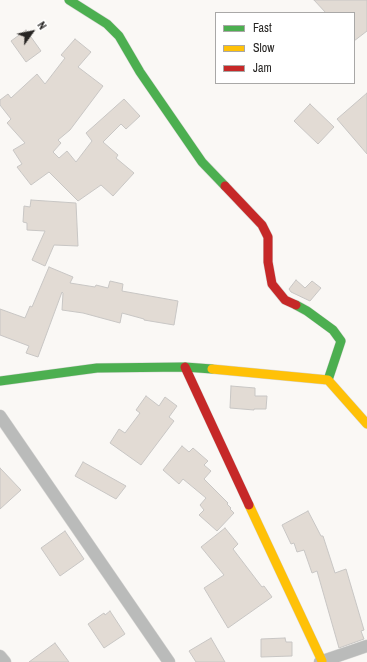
<!DOCTYPE html>
<style>
body{margin:0}
#map{position:relative;width:367px;height:662px;overflow:hidden;background:#faf8f5;font-family:"Archivo Narrow",sans-serif}
canvas{display:block}
.legend{position:absolute;left:215px;top:12px;width:140px;height:72px;box-sizing:border-box;background:#fff;border:1px solid #a9a8a7;margin:0;padding:5px 7px;list-style:none;font-size:12px;color:#272523}
.legend li{display:flex;align-items:center;gap:8px;height:20px}
.legend b{width:20px;border:1px solid #a9a8a7}
.north{position:absolute;left:12px;top:12px;width:40px;height:40px;-webkit-text-stroke:3px #fff;paint-order:stroke;rotate:57deg;font-size:11px;font-weight:700;line-height:16px;text-align:center;color:#272523}
.north::after{content:'';display:block;margin:auto;width:14px;height:18px;background:#272523;clip-path:polygon(50% 0,100% 100%,50% 72%,0 100%)}
</style>
<div id="map">
<canvas width="367" height="662"></canvas>
<ul class="legend">
<li><b style="height:5px;background:#4caf50"></b>Fast</li>
<li><b style="height:5px;background:#ffc107"></b>Slow</li>
<li><b style="height:5px;background:#c62828"></b>Jam</li>
</ul>
<div class="north">N</div>
</div>
<script>
const context = document.querySelector('canvas').getContext('2d');
context.lineJoin = 'round';
function paint(path, color) {
  context.fillStyle = color;
  context.fill(path, 'evenodd');
}
function toPath(rows) {
  const path = new Path2D();
  for (const r of rows) {
    path.moveTo(r[0], r[1]);
    for (let i = 2; i < r.length; i += 2) path.lineTo(r[i], r[i + 1]);
  }
  return path;
}
function stroke(path, color, width, dash) {
  context.strokeStyle = color;
  context.lineWidth = width;
  context.lineCap = dash ? 'butt' : 'round';
  context.setLineDash(dash || []);
  context.stroke(path);
}
const building = toPath([
 [314,0,367,0,367,31,354,41,354,13,326,13,314,0],
 [26,30,41,51,26,62,11,41,26,30],
 [75,39,91,52,78,67,103,86,70,130,58,140,61,143,53,152,59,158,67,151,76,162,92,141,86,133,124,99,140,116,126,129,121,124,103,142,118,155,116,158,134,173,113,196,101,185,78,201,49,172,31,185,17,167,22,164,13,150,25,143,7,123,11,119,0,105,0,100,8,94,11,98,37,74,45,84,65,58,61,55,75,39],
 [367,93,367,154,337,119,367,93],
 [310,104,334,127,318,144,294,121,310,104],
 [31,200,76,203,78,246,54,245,45,266,32,260,45,231,27,230,27,223,23,222,24,206,30,207,31,200],
 [49,267,73,277,70,283,95,287,96,285,108,288,110,281,123,284,122,291,178,301,174,325,144,320,144,319,122,313,120,323,83,313,62,310,63,293,62,292,38,357,26,353,29,346,0,335,0,309,25,318,30,306,32,307,49,267],
 [296,280,305,288,312,281,321,288,310,301,291,292,289,289,296,280],
 [231,386,255,388,255,396,267,396,266,409,254,409,254,410,230,408,231,386],
 [146,396,159,406,165,397,177,406,169,417,174,421,141,465,110,443,119,429,125,433,140,413,136,410,146,396],
 [182,446,189,452,193,448,208,461,204,465,211,471,204,479,228,503,227,504,231,508,230,509,234,513,217,531,199,515,204,510,200,505,206,498,183,479,179,484,163,470,182,446],
 [83,462,126,486,116,499,75,476,83,462],
 [0,468,21,490,0,509,0,468],
 [308,511,321,536,323,536,335,573,346,569,364,630,361,631,364,639,339,648,317,571,312,573,304,550,297,552,294,543,291,544,282,525,308,511],
 [225,528,238,544,233,549,262,587,264,586,272,597,228,628,204,588,224,575,201,547,225,528],
 [65,531,84,559,60,576,41,548,65,531],
 [110,611,125,634,104,648,88,624,104,613,105,615,110,611],
 [211,638,225,662,196,662,189,651,211,638],
 [285,638,286,642,292,642,292,656,261,657,261,639,285,638],
 [55,643,69,662,29,662,55,643]
]);
paint(building, '#e2dbd4');
stroke(building, '#c8c6c4', 1);
const street = toPath([
 [0,416,169,662],
 [0,656,5,662],
 [320,662,367,646]
]);
const fast = toPath([
 [69,0,107,24,119,36,140,72,202,162,225,186],
 [296,305,307,311,333,330,341,341,328,380],
 [0,381,97,368,185,367,212,369]
]);
const slow = toPath([
 [212,369,328,380,367,424],
 [249,505,322,661]
]);
const jam = toPath([
 [225,186,262,225,268,237,268,262,272,284,285,300,296,305],
 [185,367,249,505]
]);
stroke(street, '#d7d6d4', 13);
stroke(fast, '#d7d6d4', 10);
stroke(slow, '#d7d6d4', 10);
stroke(jam, '#d7d6d4', 10);
stroke(street, '#babbba', 12);
stroke(fast, '#4caf50', 9);
stroke(slow, '#ffc107', 9);
stroke(jam, '#c62828', 9);
</script>
